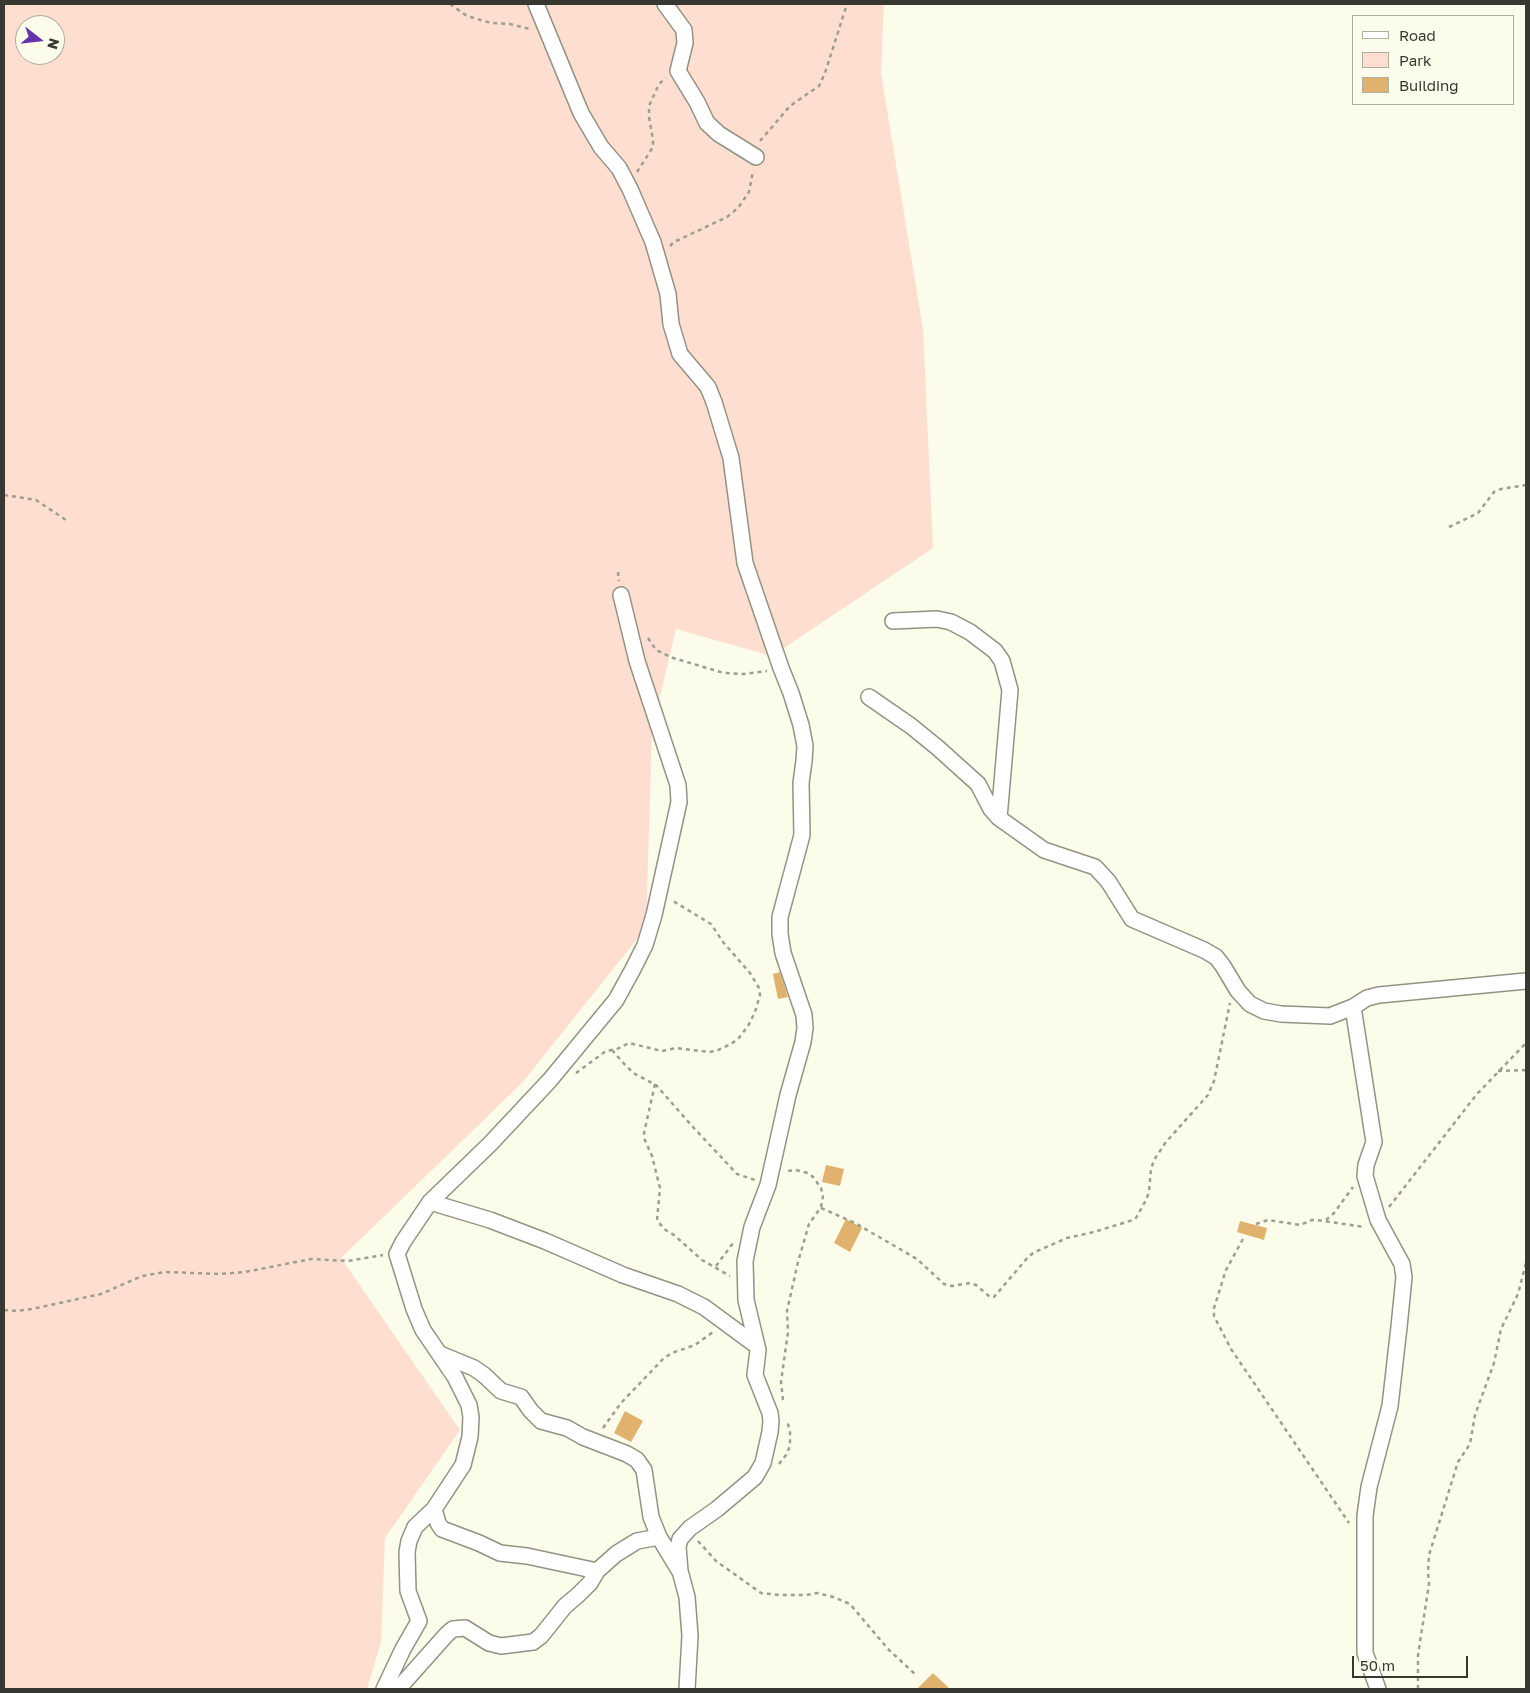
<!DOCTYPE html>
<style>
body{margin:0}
#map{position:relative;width:1530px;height:1693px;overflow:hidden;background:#fbfcea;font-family:"Golos Text",sans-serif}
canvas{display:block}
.frame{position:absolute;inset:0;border:5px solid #373831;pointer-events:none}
.legend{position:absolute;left:1352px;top:15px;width:162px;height:90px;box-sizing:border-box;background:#fbfcea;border:1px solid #adaea0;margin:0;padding:6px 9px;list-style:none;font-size:15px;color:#373831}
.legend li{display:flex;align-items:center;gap:10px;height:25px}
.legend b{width:25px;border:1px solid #adaea0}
.north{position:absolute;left:15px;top:15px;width:50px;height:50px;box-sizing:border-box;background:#fbfcea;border:1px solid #adaea0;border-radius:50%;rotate:106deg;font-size:14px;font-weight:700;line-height:20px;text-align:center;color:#373831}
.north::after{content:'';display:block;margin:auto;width:18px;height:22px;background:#6733aa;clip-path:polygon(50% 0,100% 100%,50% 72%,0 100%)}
.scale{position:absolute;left:1352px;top:1656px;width:116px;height:22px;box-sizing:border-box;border:2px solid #373831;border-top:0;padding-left:6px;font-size:15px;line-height:18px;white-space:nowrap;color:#373831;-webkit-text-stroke:4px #fbfcea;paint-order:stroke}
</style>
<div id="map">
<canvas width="1530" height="1693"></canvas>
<div class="frame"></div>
<ul class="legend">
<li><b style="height:6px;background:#fff"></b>Road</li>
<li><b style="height:14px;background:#ffded2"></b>Park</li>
<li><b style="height:14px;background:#e0b26d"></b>Building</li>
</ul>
<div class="north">N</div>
<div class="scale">50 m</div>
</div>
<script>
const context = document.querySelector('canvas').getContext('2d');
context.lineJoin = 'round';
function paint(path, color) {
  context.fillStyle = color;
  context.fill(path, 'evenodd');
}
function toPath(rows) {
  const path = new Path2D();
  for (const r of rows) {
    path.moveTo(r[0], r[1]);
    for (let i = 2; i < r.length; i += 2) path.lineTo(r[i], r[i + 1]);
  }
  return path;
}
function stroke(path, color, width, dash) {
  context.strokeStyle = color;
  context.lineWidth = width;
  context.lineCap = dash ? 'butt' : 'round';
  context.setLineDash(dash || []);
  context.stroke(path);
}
paint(toPath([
 [4,4,884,4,881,73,923,329,933,548,772,656,676,629,652,730,646,928,522,1083,341,1258,460,1430,385,1538,381,1642,367,1689,4,1689],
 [25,25,55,25,55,55,25,55]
]), '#ffded2');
paint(toPath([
 [780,972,788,997,778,999,773,974],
 [826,1165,844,1169,840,1186,822,1182],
 [846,1219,862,1228,850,1252,834,1243],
 [1240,1221,1267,1228,1264,1240,1237,1232],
 [625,1411,643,1421,631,1442,614,1433],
 [933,1673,950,1689,917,1689]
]), '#e0b26d');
const minor = toPath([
 [536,4,581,113,601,147,619,168,630,189,653,242,668,294,671,324,680,354,708,387,714,402,731,458,745,563,781,668,791,693,801,725,805,746,804,761,801,783,802,835,780,917,780,934,783,953,804,1015,805,1028,803,1042,788,1095,768,1185,752,1227,745,1261,746,1300,758,1350,755,1375,770,1413,771,1421,770,1432,763,1463,755,1477,717,1509,690,1528,680,1539,678,1547,680,1571,687,1597,690,1636,687,1689],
 [665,4,684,30,685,43,678,71,697,102,707,123,719,134,756,157],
 [893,621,937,619,951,622,970,632,995,651,1002,661,1010,690,999,818],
 [869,697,911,726,938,748,978,784,991,809,999,818,1044,850,1095,867,1108,881,1132,919,1204,950,1216,957,1223,966,1238,991,1250,1004,1264,1011,1281,1014,1330,1016,1353,1007,1367,998,1379,995,1526,981],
 [1353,1007,1374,1142,1366,1165,1365,1176,1378,1220,1402,1264,1404,1277,1399,1327,1390,1406,1369,1487,1365,1516,1365,1653,1378,1689],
 [430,1202,490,1220,545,1241,623,1275,678,1294,704,1307,757,1346],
 [440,1354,474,1368,484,1375,501,1391,521,1397,531,1411,541,1421,567,1428,583,1437,627,1454,637,1460,644,1470,651,1517,659,1537,679,1570],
 [434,1509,438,1523,442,1529,479,1543,500,1553,527,1556,597,1571],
 [384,1689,403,1649,419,1621,408,1591,407,1552,409,1541,415,1527,434,1509,463,1465,470,1437,471,1417,469,1405,455,1377,423,1330,414,1309,397,1254,403,1242,430,1202,490,1144,550,1080,616,1000,633,969,645,945,654,915,679,802,678,785,637,661,621,595],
 [398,1689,447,1634,453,1629,465,1628,489,1643,501,1646,533,1642,541,1636,565,1606,578,1595,590,1583,597,1571,616,1554,637,1541,659,1537]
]);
stroke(minor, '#929383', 18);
stroke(toPath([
 [450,4,467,16,491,23,510,24,530,29],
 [760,141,790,106,819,86,825,73,847,4],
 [637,172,653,147,653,140,649,117,649,106,659,84,666,78],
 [670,246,674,242,727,217,738,208,749,192,753,171],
 [4,495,36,500,66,520],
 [1449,527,1478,513,1494,492,1501,489,1526,485],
 [618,572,619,581],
 [648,638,656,650,673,658,724,673,743,674,767,671],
 [612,1050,626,1066,635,1074,656,1085,692,1126,737,1174,755,1180],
 [1498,1071,1526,1070],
 [576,1073,606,1051,617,1049,629,1043,662,1051,676,1048,709,1052,716,1051,731,1044,738,1039,748,1026,755,1012,760,995,759,988,750,973,723,942,711,924,673,901],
 [655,1084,644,1133,644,1138,652,1156,660,1188,657,1220,664,1229,674,1235,702,1260,730,1276],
 [1389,1207,1477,1094,1526,1043],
 [821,1208,855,1223,917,1259,944,1284,952,1286,970,1283,976,1285,990,1297,994,1297,1029,1256,1035,1252,1067,1238,1094,1232,1133,1220,1136,1218,1146,1200,1149,1192,1151,1169,1154,1160,1166,1142,1208,1095,1214,1081,1230,1003],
 [1326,1220,1334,1213,1353,1187],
 [1256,1224,1268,1220,1300,1225,1312,1220,1317,1220,1364,1227],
 [1243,1239,1226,1270,1214,1308,1214,1316,1231,1349,1349,1523],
 [716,1266,733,1243],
 [4,1310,17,1311,32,1309,101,1294,142,1276,165,1272,220,1274,245,1272,311,1259,348,1261,383,1255],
 [783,1400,781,1382,788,1332,787,1311,789,1302,798,1262,809,1224,821,1207,823,1196,821,1188,813,1177,808,1173,796,1170,787,1171],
 [603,1428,621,1403,664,1358,672,1353,695,1345,713,1332],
 [779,1464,786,1455,790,1446,790,1432,787,1420],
 [698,1541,716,1561,761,1593,779,1595,806,1595,817,1593,833,1597,850,1604,888,1649,916,1675],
 [1418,1689,1418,1655,1429,1584,1428,1572,1429,1555,1458,1462,1470,1444,1475,1415,1494,1363,1501,1329,1518,1294,1526,1263]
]), '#9d9e91', 2.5, [4, 4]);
stroke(minor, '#fff', 15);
</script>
